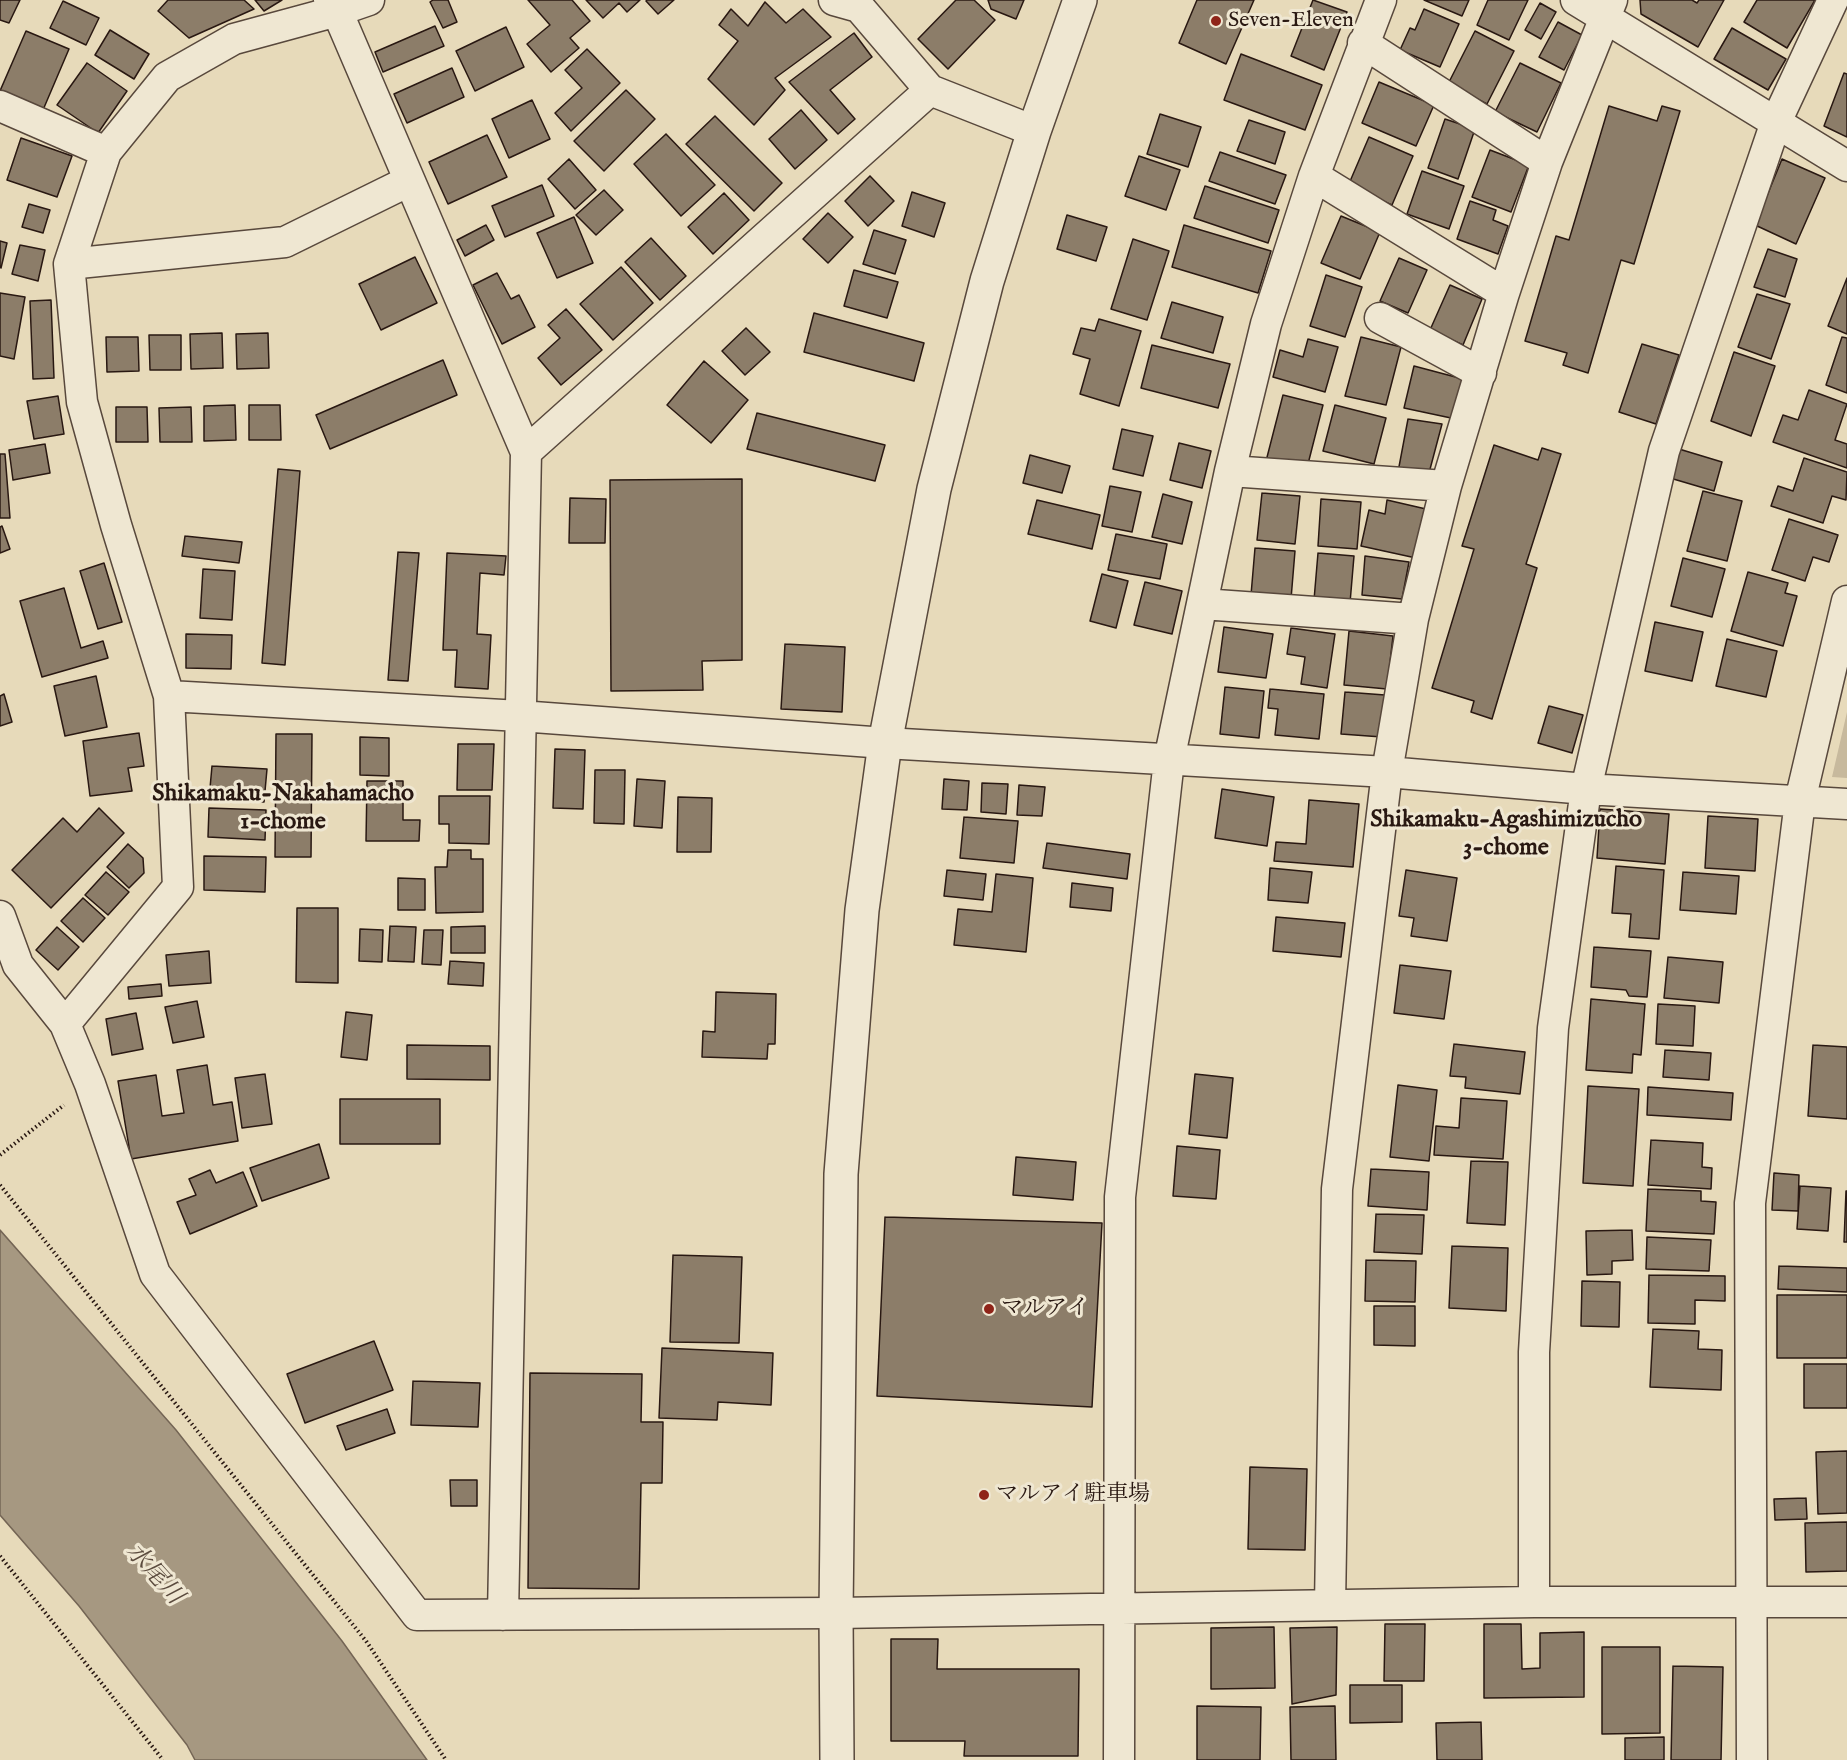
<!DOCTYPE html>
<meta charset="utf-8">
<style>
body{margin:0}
canvas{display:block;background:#e7daba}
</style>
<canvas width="1847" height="1760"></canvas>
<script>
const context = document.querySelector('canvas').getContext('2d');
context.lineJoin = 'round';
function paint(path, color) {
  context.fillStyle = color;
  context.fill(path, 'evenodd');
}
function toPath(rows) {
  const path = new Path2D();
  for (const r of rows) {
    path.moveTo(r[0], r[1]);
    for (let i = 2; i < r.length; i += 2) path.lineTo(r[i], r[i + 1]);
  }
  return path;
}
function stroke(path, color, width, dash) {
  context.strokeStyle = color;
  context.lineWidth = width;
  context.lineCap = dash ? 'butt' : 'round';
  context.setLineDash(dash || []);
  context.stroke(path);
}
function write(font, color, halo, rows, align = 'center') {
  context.font = font + ' "IM FELL English","Noto Serif JP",serif';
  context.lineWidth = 6;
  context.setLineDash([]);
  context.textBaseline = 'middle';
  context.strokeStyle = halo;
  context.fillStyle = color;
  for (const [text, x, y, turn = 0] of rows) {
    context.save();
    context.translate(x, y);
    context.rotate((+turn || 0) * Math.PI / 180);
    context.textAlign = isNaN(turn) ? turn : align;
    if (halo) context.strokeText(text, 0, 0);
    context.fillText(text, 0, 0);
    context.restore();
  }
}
paint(toPath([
 [1847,712,1847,778,1832,777]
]), '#c7b99d');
const water = toPath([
 [0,1230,176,1430,342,1641,427,1760,195,1760,187,1745,79,1606,0,1515,0,1230]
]);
paint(water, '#a69881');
stroke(water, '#746555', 1.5);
const building = toPath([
 [0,0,20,0,9,23,0,20,0,0],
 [168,0,244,0,254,9,189,38,158,11,168,0],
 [255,0,282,0,264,11,255,0],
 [433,0,448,0,457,22,443,28,430,2,433,0],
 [528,0,572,0,590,21,570,38,579,48,551,72,527,44,550,25,528,0],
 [586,0,640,0,627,12,619,3,603,18,586,0],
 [647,0,674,0,658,14,646,1,647,0],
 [956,0,974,0,995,20,948,69,918,39,956,0],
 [988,0,1024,0,1016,19,991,9,988,0],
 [1197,0,1254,0,1226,64,1179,43,1197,0],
 [1313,0,1347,12,1324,70,1291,56,1313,0],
 [1424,0,1469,0,1462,16,1424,0],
 [1488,0,1528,0,1509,40,1477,25,1488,0],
 [1692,0,1697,3,1699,0,1724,0,1698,47,1641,14,1640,0,1692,0],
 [1757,0,1815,0,1787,48,1744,22,1757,0],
 [63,1,99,18,86,45,50,28,63,1],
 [765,2,786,23,803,9,831,37,775,78,785,90,754,125,708,79,738,41,719,25,731,9,748,26,765,2],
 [1540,3,1556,12,1541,39,1525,30,1540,3],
 [1424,9,1459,24,1440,67,1400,50,1410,28,1415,30,1424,9],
 [1558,22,1582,35,1564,70,1539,57,1558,22],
 [435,26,444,46,383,72,375,52,435,26],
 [506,27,524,67,475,91,456,51,506,27],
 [1732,28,1786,59,1768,90,1714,59,1732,28],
 [110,30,149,54,134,79,95,55,110,30],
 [26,31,69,49,40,117,0,91,26,31],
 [1475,31,1514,51,1487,104,1448,84,1475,31],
 [854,33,872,57,830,90,855,119,838,134,789,82,854,33],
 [587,49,620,83,571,131,555,113,582,88,565,70,587,49],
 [1241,54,1322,85,1305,130,1224,100,1241,54],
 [87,63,127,91,98,133,57,105,87,63],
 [1520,63,1561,83,1537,132,1495,112,1520,63],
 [452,68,464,97,407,123,394,94,452,68],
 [1844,73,1847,74,1847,137,1824,126,1844,73],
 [1379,82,1434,105,1416,146,1362,123,1379,82],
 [626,90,655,119,604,171,574,141,626,90],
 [532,100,550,139,509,158,492,119,532,100],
 [1609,106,1657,121,1662,106,1680,111,1634,264,1621,260,1588,373,1563,365,1567,353,1525,341,1556,236,1569,240,1609,106],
 [801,110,827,140,795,169,769,139,801,110],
 [1160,114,1201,127,1188,167,1147,154,1160,114],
 [715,116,782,183,754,211,686,144,715,116],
 [1445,119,1475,129,1458,179,1428,168,1445,119],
 [1249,120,1285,132,1275,164,1237,151,1249,120],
 [666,134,715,185,681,216,634,164,666,134],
 [487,135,507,177,448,204,429,162,487,135],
 [1369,137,1413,156,1392,205,1348,186,1369,137],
 [21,138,72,156,57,197,7,180,21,138],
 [1490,150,1529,165,1511,212,1472,197,1490,150],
 [1220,152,1286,175,1275,204,1209,181,1220,152],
 [1139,156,1180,170,1166,210,1125,196,1139,156],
 [569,159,596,190,575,209,548,179,569,159],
 [1782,159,1825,178,1796,244,1755,225,1782,159],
 [1422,171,1464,186,1449,229,1407,214,1422,171],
 [870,176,894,201,868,226,845,201,870,176],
 [542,185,554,216,505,237,492,206,542,185],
 [1205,186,1279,210,1268,243,1194,218,1205,186],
 [604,190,623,210,596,235,576,215,604,190],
 [912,192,945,203,934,237,902,226,912,192],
 [724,193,749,220,713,254,688,227,724,193],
 [1470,201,1496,210,1493,220,1508,226,1498,254,1457,239,1470,201],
 [29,204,50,210,43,233,22,227,29,204],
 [828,213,853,237,828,263,803,239,828,213],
 [1067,215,1107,227,1096,261,1057,249,1067,215],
 [1341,216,1380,232,1360,279,1321,263,1341,216],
 [574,217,593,263,557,278,537,233,574,217],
 [486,225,494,240,465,256,457,240,486,225],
 [1184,225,1271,251,1258,293,1172,267,1184,225],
 [874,230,906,240,895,274,863,264,874,230],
 [651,238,686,276,660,300,625,262,651,238],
 [1133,239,1169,251,1147,320,1111,309,1133,239],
 [0,241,7,243,1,268,0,267,0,241],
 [20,245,45,250,38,281,12,274,20,245],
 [1768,249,1797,259,1785,297,1754,287,1768,249],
 [415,257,437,303,381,330,359,284,415,257],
 [1399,258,1427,270,1408,313,1380,301,1399,258],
 [621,267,653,303,613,340,580,304,621,267],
 [854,270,898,282,887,318,844,306,854,270],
 [497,273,511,299,519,295,535,327,502,344,473,285,497,273],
 [1326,275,1362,287,1345,337,1310,326,1326,275],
 [1847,278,1847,334,1828,326,1847,278],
 [1450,285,1482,299,1463,345,1430,330,1450,285],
 [0,293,25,297,14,359,0,356,0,293],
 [1757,294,1790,304,1771,359,1738,347,1757,294],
 [51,300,54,378,33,379,30,301,51,300],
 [1172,302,1223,317,1213,353,1161,338,1172,302],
 [566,309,602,350,561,385,538,358,560,338,548,325,566,309],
 [814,313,924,343,914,381,804,352,814,313],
 [1099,319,1141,331,1119,406,1080,394,1090,359,1073,354,1081,328,1095,331,1099,319],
 [746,328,770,352,745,375,722,351,746,328],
 [222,333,223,368,191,369,190,334,222,333],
 [268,333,269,368,237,369,236,334,268,333],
 [149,335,181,335,181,370,150,370,149,335],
 [106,337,138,337,139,371,107,372,106,337],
 [1361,337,1401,347,1386,405,1345,396,1361,337],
 [1842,337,1847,338,1847,393,1826,385,1842,337],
 [1308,339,1338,347,1325,392,1273,377,1280,350,1303,357,1308,339],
 [1642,344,1679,355,1656,424,1619,412,1642,344],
 [1152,345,1230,364,1218,408,1141,388,1152,345],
 [1734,352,1775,366,1751,436,1711,421,1734,352],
 [443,360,457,395,330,449,316,415,443,360],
 [704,361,748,400,711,443,667,405,704,361],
 [1414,366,1463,379,1451,418,1404,408,1414,366],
 [1809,390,1847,404,1835,440,1847,444,1847,468,1773,442,1783,415,1798,420,1809,390],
 [1283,395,1323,405,1308,464,1265,465,1283,395],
 [58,396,64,434,34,439,27,401,58,396],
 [235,405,236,440,204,441,204,406,235,405],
 [249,405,280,405,281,440,249,440,249,405],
 [1335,405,1386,418,1374,464,1323,451,1335,405],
 [116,407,147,407,148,442,116,442,116,407],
 [191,407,192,442,160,442,159,408,191,407],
 [757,413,885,445,875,481,747,449,757,413],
 [1408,419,1442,424,1429,473,1398,472,1408,419],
 [1122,429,1153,436,1143,476,1113,469,1122,429],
 [1179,443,1211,451,1202,488,1170,480,1179,443],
 [45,444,50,473,13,480,9,450,45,444],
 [1494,445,1538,460,1542,448,1561,454,1526,564,1537,568,1492,719,1471,712,1474,701,1432,688,1474,549,1462,546,1494,445],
 [1679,449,1722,462,1714,491,1670,478,1679,449],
 [0,454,5,454,10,518,0,518,0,454],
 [1030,455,1070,466,1062,493,1023,483,1030,455],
 [1804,458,1847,472,1846,500,1832,496,1823,523,1771,506,1778,486,1793,491,1804,458],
 [278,469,300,471,285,665,262,663,278,469],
 [742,479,742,660,702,661,703,690,611,691,610,480,742,479],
 [1110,486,1141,492,1132,532,1102,526,1110,486],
 [1703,491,1742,501,1727,561,1687,551,1703,491],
 [1262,493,1300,496,1295,544,1257,540,1262,493],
 [1163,494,1192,502,1182,544,1152,537,1163,494],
 [570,498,606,499,605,543,569,543,570,498],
 [1321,499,1361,502,1357,549,1318,546,1321,499],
 [1037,500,1100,515,1092,549,1028,534,1037,500],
 [1387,500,1426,509,1416,558,1361,546,1369,510,1385,514,1387,500],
 [1789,519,1838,535,1829,562,1813,557,1805,581,1772,570,1789,519],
 [2,526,10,549,0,553,0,527,2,526],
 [1116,534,1167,544,1160,579,1108,570,1116,534],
 [185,536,242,542,239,563,182,556,185,536],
 [1255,548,1295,551,1291,599,1251,595,1255,548],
 [398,552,419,553,408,681,388,680,398,552],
 [447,553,506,556,504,575,480,573,477,634,491,635,488,689,455,687,457,650,443,650,447,553],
 [1318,553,1354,556,1350,603,1314,600,1318,553],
 [1365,556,1409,562,1402,599,1362,595,1365,556],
 [1683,558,1725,569,1712,617,1671,606,1683,558],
 [104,563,122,622,98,629,80,571,104,563],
 [203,569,235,571,232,620,200,618,203,569],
 [1748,572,1788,583,1785,593,1797,596,1783,646,1731,631,1748,572],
 [1102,574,1128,581,1116,628,1090,621,1102,574],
 [1145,582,1182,591,1172,634,1134,625,1145,582],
 [64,588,81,648,103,641,108,658,42,677,20,601,64,588],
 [1655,622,1703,632,1692,681,1645,671,1655,622],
 [1224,627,1273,634,1266,678,1218,672,1224,627],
 [1291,628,1335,634,1327,688,1301,684,1305,657,1287,654,1291,628],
 [1349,631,1393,636,1387,689,1344,685,1349,631],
 [186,634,232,635,231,669,186,668,186,634],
 [1727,639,1777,651,1766,697,1716,686,1727,639],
 [785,644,845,647,842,712,781,709,785,644],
 [96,676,107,727,65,736,54,686,96,676],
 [1225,687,1264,691,1259,738,1220,734,1225,687],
 [1270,689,1324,694,1319,739,1275,735,1278,709,1268,708,1270,689],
 [1345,692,1385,695,1382,737,1341,734,1345,692],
 [4,694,12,722,0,726,0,696,4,694],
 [1549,706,1583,715,1572,753,1538,743,1549,706],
 [139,733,144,766,128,768,132,791,90,796,83,741,139,733],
 [276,734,312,734,311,857,275,857,276,734],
 [360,737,389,738,389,776,360,775,360,737],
 [458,744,494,744,492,790,457,790,458,744],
 [555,749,585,750,583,809,553,808,555,749],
 [212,766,267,769,264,802,209,799,212,766],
 [595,770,625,770,624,824,594,823,595,770],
 [637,779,665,781,662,828,634,826,637,779],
 [944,779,969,781,967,810,942,809,944,779],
 [367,781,403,781,403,820,420,820,419,841,366,841,367,781],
 [982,783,1008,784,1006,814,981,812,982,783],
 [1019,785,1045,787,1042,816,1017,815,1019,785],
 [1222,789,1274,797,1267,846,1215,838,1222,789],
 [439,796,490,796,489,844,449,843,449,824,439,824,439,796],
 [678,797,712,798,711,852,677,852,678,797],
 [1309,800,1359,804,1353,867,1274,861,1276,842,1306,844,1309,800],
 [99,808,124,833,51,908,12,870,63,818,77,832,99,808],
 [209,808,266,810,265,840,208,837,209,808],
 [1600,809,1669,814,1665,864,1597,858,1600,809],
 [1708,816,1758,819,1755,871,1705,868,1708,816],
 [964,817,1018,821,1014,863,960,858,964,817],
 [1047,843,1130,854,1127,879,1043,868,1047,843],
 [128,844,143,858,144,873,129,888,107,867,128,844],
 [448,850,471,850,471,859,483,859,483,912,436,913,435,867,447,867,448,850],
 [204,856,266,857,265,892,204,890,204,856],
 [1616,866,1664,870,1659,939,1629,937,1631,914,1612,913,1616,866],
 [1270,868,1312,872,1308,903,1268,900,1270,868],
 [947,870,986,874,983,900,944,896,947,870],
 [1406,870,1457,878,1447,941,1411,936,1414,918,1399,916,1406,870],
 [106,872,129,892,108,915,85,895,106,872],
 [1683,872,1739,876,1736,914,1680,910,1683,872],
 [996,874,1033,878,1026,952,954,945,958,909,992,912,996,874],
 [398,878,425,879,425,910,398,910,398,878],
 [1072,883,1113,888,1111,911,1070,907,1072,883],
 [83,898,105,918,83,942,61,921,83,898],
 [297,908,338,908,338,983,296,982,297,908],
 [1276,917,1345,923,1341,957,1273,951,1276,917],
 [390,926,416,927,414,962,388,961,390,926],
 [485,926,485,953,451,953,451,927,485,926],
 [57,927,79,947,58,970,36,950,57,927],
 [360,929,383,930,382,962,359,961,360,929],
 [424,930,443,930,441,965,422,964,424,930],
 [1594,947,1651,951,1647,997,1629,996,1626,990,1591,987,1594,947],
 [209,951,211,983,169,986,166,955,209,951],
 [1668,957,1723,962,1719,1003,1664,998,1668,957],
 [450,961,484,963,483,986,448,984,450,961],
 [1400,965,1451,971,1444,1019,1394,1013,1400,965],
 [161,984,162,996,129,999,128,987,161,984],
 [716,992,776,994,775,1044,768,1044,767,1059,702,1057,703,1031,715,1032,716,992],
 [1591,999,1645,1004,1641,1055,1633,1054,1632,1073,1586,1070,1591,999],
 [197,1001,204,1037,173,1043,165,1007,197,1001],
 [1658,1004,1695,1006,1693,1046,1656,1044,1658,1004],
 [346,1012,372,1015,367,1060,341,1057,346,1012],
 [136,1013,143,1049,112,1055,106,1019,136,1013],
 [1454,1044,1525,1052,1520,1094,1465,1088,1466,1077,1450,1076,1454,1044],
 [407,1045,490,1046,490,1080,407,1079,407,1045],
 [1813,1045,1847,1047,1847,1119,1808,1116,1813,1045],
 [1665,1050,1711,1053,1709,1080,1663,1077,1665,1050],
 [207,1065,213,1105,232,1102,238,1141,131,1159,118,1081,156,1075,162,1116,184,1113,177,1070,207,1065],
 [265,1074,272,1124,242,1128,235,1078,265,1074],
 [1195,1074,1233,1078,1227,1138,1189,1134,1195,1074],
 [1398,1085,1437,1090,1429,1161,1390,1157,1398,1085],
 [1588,1086,1639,1089,1633,1186,1583,1183,1588,1086],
 [1648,1087,1733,1093,1731,1120,1647,1115,1648,1087],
 [1461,1098,1507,1101,1503,1159,1434,1155,1436,1126,1459,1128,1461,1098],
 [340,1099,440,1099,440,1144,340,1144,340,1099],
 [1651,1140,1703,1143,1702,1167,1712,1168,1711,1189,1648,1185,1651,1140],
 [319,1144,329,1178,262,1201,250,1168,319,1144],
 [1177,1146,1220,1150,1216,1199,1173,1196,1177,1146],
 [1016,1157,1076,1162,1073,1200,1013,1195,1016,1157],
 [1471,1161,1508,1162,1505,1225,1467,1223,1471,1161],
 [1371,1169,1429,1172,1427,1210,1368,1206,1371,1169],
 [210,1170,216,1183,243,1172,257,1206,190,1234,177,1202,196,1195,189,1179,210,1170],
 [1774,1173,1799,1175,1798,1211,1772,1210,1774,1173],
 [1800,1186,1831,1188,1828,1231,1797,1229,1800,1186],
 [1648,1189,1701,1191,1701,1201,1716,1202,1714,1234,1646,1231,1648,1189],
 [1846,1191,1847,1191,1847,1242,1844,1242,1846,1191],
 [1376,1214,1424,1215,1422,1254,1374,1252,1376,1214],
 [885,1217,1102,1223,1092,1407,877,1396,885,1217],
 [1632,1230,1633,1260,1612,1261,1612,1274,1587,1275,1586,1231,1632,1230],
 [1647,1237,1711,1240,1709,1271,1646,1269,1647,1237],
 [1452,1246,1508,1248,1506,1311,1449,1308,1452,1246],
 [673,1255,742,1257,739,1343,670,1342,673,1255],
 [1366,1260,1416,1261,1415,1302,1365,1301,1366,1260],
 [1779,1266,1847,1268,1847,1292,1778,1289,1779,1266],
 [1649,1275,1725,1276,1725,1301,1695,1300,1695,1324,1648,1323,1649,1275],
 [1582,1281,1620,1282,1619,1327,1581,1326,1582,1281],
 [1777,1295,1847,1295,1847,1358,1777,1358,1777,1295],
 [1374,1306,1415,1306,1415,1346,1374,1345,1374,1306],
 [1653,1329,1699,1331,1698,1349,1722,1350,1721,1390,1650,1387,1653,1329],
 [374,1341,393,1390,305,1423,287,1374,374,1341],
 [662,1348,773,1353,771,1405,718,1402,717,1420,659,1418,662,1348],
 [1804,1364,1847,1364,1847,1408,1804,1408,1804,1364],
 [530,1373,642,1374,641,1422,663,1422,662,1483,641,1483,639,1589,528,1588,530,1373],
 [413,1381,480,1383,478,1427,411,1425,413,1381],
 [387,1409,395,1433,346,1450,337,1426,387,1409],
 [1847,1451,1847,1513,1818,1514,1816,1452,1847,1451],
 [1250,1467,1307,1469,1305,1550,1248,1549,1250,1467],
 [450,1480,477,1480,477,1506,451,1506,450,1480],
 [1806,1498,1807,1519,1775,1520,1774,1499,1806,1498],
 [1847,1522,1847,1571,1806,1572,1805,1523,1847,1522],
 [1385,1624,1425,1624,1424,1681,1384,1681,1385,1624],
 [1484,1624,1521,1624,1522,1669,1540,1668,1540,1633,1584,1632,1584,1697,1484,1698,1484,1624],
 [1274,1627,1275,1688,1211,1689,1211,1628,1274,1627],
 [1337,1627,1336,1695,1292,1704,1290,1628,1337,1627],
 [891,1639,938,1639,937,1669,1079,1669,1078,1756,964,1756,965,1741,891,1741,891,1639],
 [1602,1647,1660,1647,1660,1733,1602,1734,1602,1647],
 [1673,1666,1723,1667,1721,1760,1671,1760,1673,1666],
 [1350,1685,1402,1685,1402,1722,1350,1723,1350,1685],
 [1197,1706,1261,1707,1260,1760,1197,1760,1197,1706],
 [1335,1706,1336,1760,1291,1760,1290,1707,1335,1706],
 [1481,1722,1482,1760,1437,1760,1436,1723,1481,1722],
 [1664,1737,1664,1760,1625,1760,1625,1738,1664,1737]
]);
paint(building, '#8c7d69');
stroke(building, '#291812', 1.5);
const minor = toPath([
 [329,0,337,11,526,452],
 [834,0,859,7,930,90,1034,131],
 [1576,0,1847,166],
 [1363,43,1547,162],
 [0,106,106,152],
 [1314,176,1504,293],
 [69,264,285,242,409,181],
 [1380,318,1481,373],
 [1230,471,1446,486],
 [1202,604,1413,619],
 [169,696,520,716,885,743,1387,772,1586,789,1847,804],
 [0,916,18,965,65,1024,90,1084,155,1274,417,1615,836,1613,1534,1602,1847,1602],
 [65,1024,178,887,169,696,116,525,82,402,69,264,106,152,167,77,234,39,337,11,369,0],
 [1534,1602,1534,1352,1553,1028,1586,789,1664,451,1776,122,1833,0],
 [1330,1605,1337,1189,1387,772,1413,619,1446,486,1504,293,1547,162,1612,0],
 [503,1615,526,452,930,90],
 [1119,1760,1120,1197,1169,760,1230,471,1266,324,1314,176,1381,0],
 [1752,1760,1750,1203,1800,801,1847,601]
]);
const tertiary = toPath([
 [837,1760,836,1613,841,1174,862,910,885,743,934,489,987,281,1034,131,1080,0]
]);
stroke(minor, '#58483c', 33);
stroke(tertiary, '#58483c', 36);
stroke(toPath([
 [0,1155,64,1105],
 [0,1185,366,1641,446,1760],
 [0,1556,163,1760]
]), '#291812', 4, [1.5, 3]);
stroke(minor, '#efe7d2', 30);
stroke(tertiary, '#efe7d2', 33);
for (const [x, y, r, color] of [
 [1216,21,6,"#8f2418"],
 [989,1309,6,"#8f2418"],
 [984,1495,6,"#8f2418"]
]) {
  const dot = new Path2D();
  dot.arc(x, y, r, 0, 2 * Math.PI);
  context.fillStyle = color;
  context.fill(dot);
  stroke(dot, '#efe7d2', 2);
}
write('22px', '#291812', '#efe7d2', [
 ["Seven-Eleven",1228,21],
 ["マルアイ",1001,1309],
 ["マルアイ駐車場",996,1495]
], 'left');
write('bold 24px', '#291812', '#efe7d2', [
 ["Shikamaku-Nakahamacho",283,795],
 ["1-chome",283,823],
 ["Shikamaku-Agashimizucho",1506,821],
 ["3-chome",1506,849]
]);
write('italic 24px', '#5b4b3e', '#efe7d2', [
 ["水尾川",153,1575,48]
]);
</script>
